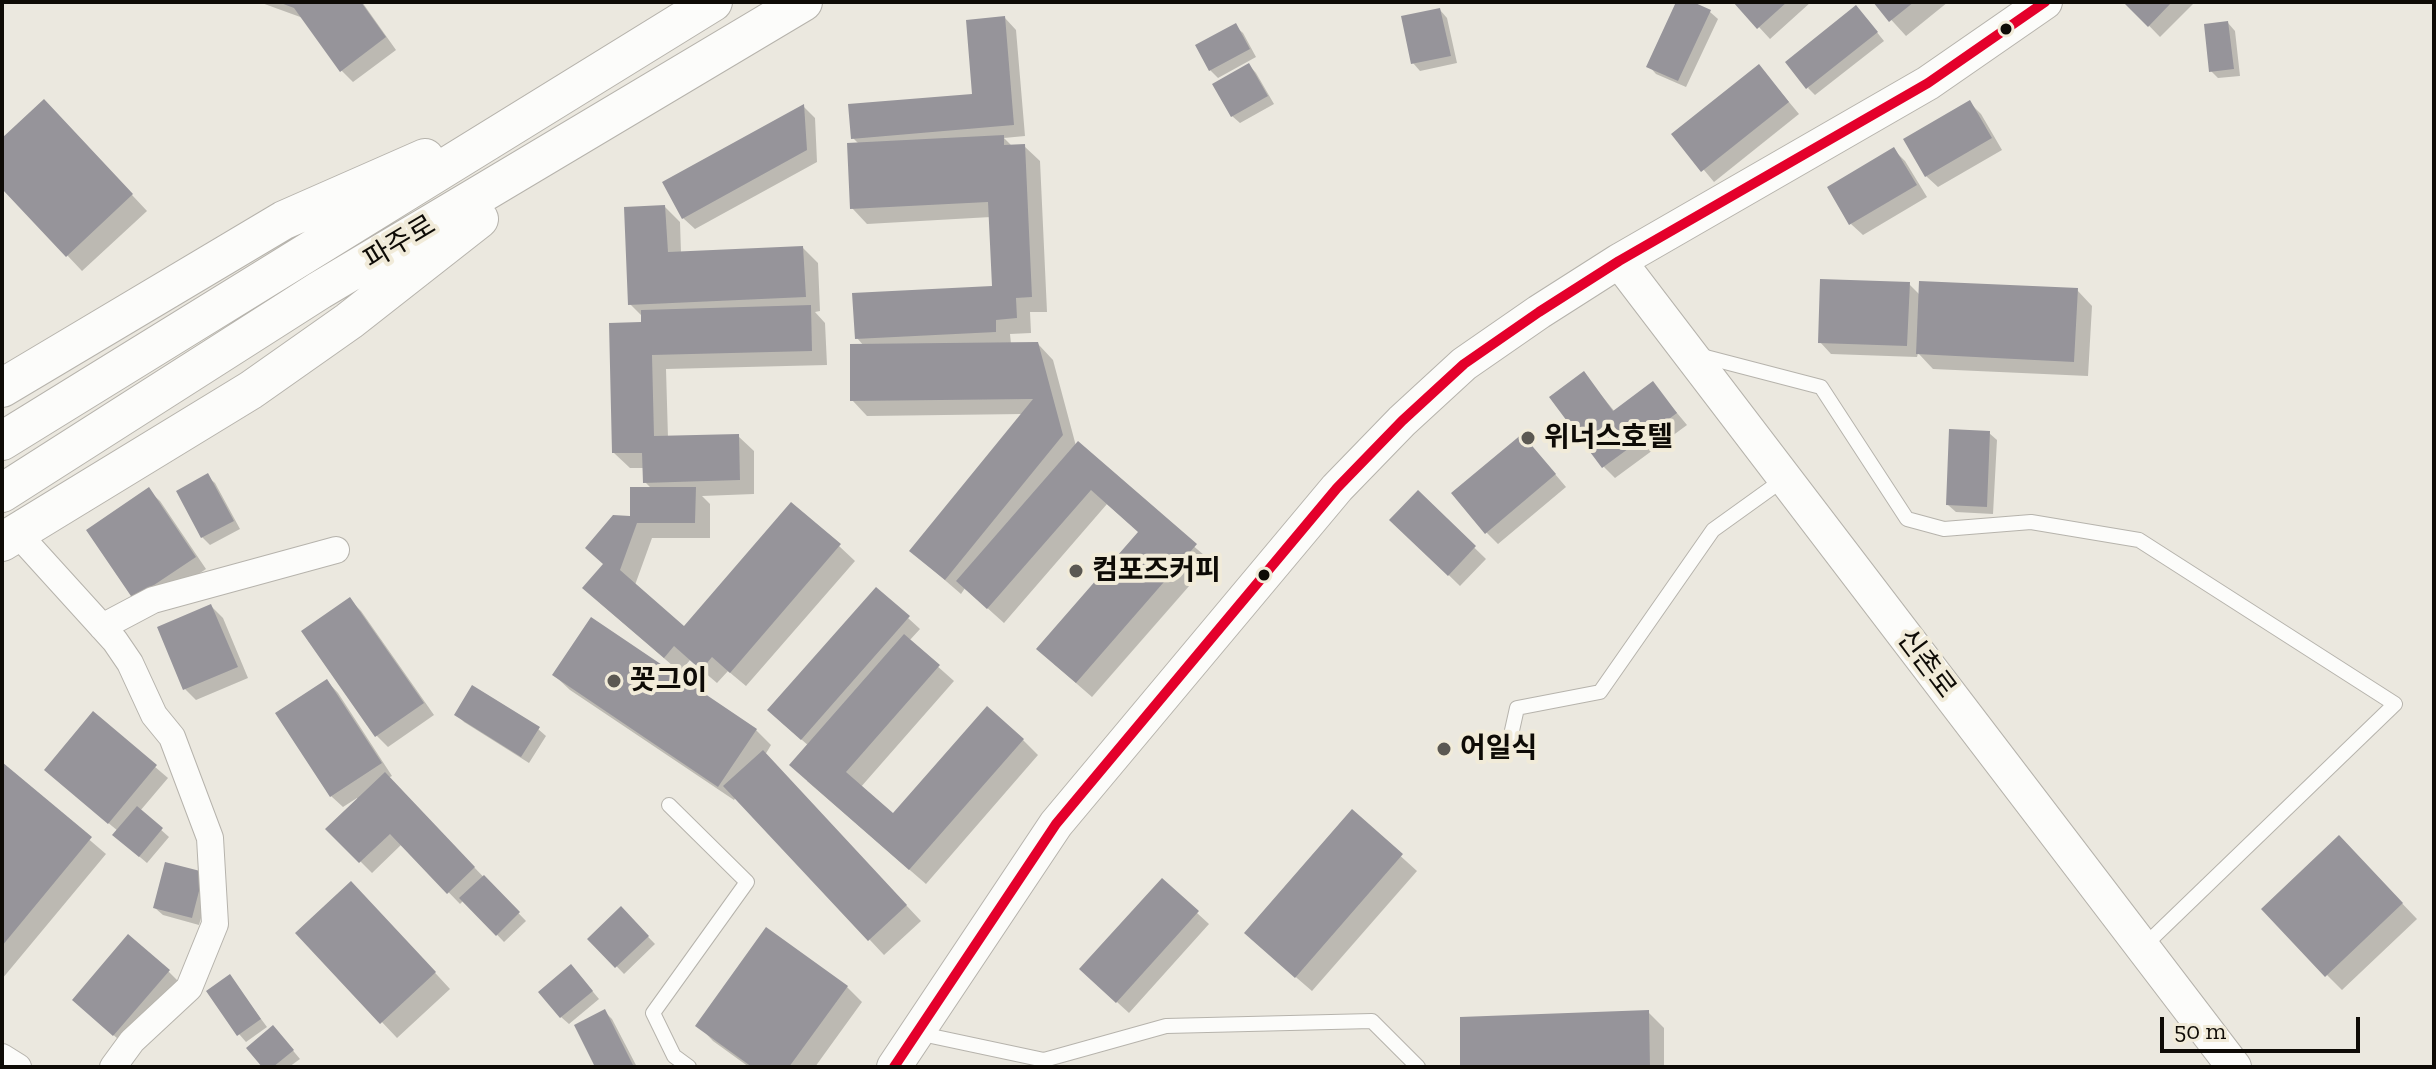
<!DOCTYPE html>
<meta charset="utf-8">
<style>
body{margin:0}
#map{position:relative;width:2436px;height:1069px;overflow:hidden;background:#ebe8df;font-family:"Zilla Slab",serif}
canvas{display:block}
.frame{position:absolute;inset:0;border:4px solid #0e0b06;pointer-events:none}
.scale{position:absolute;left:2160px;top:1017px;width:200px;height:36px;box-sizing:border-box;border:4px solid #0e0b06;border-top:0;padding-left:10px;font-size:24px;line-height:28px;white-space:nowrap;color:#0e0b06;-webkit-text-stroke:6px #f1ebd9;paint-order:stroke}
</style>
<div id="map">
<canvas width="2436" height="1069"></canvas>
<div class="frame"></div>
<div class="scale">50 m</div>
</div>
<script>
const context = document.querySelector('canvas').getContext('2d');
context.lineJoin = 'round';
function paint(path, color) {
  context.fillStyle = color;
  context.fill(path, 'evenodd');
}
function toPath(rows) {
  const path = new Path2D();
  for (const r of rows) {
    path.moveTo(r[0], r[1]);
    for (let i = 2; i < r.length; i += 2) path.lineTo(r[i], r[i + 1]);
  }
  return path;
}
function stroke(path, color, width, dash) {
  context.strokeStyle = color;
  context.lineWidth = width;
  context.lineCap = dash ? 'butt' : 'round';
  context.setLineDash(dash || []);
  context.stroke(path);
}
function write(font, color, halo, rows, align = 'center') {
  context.font = font + ' "Zilla Slab","Noto Sans KR",serif';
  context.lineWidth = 8;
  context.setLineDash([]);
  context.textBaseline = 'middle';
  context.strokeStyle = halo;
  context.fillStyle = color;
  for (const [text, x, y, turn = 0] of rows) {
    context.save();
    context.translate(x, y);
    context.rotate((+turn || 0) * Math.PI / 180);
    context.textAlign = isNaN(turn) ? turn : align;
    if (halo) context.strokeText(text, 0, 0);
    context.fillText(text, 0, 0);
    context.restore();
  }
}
paint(toPath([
 [259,2,362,2,396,50,353,82,341,70,303,18],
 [1678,2,1689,2,1710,12,1718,19,1686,87,1656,74,1649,66],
 [1736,2,1811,2,1770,39],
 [1875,2,1948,2,1906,36],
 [2126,2,2195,2,2160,37],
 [1440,10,1447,18,1457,63,1420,71,1413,63],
 [1863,15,1884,41,1815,95,1808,88],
 [1005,18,1016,30,1025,136,1004,138,1013,147,1024,146,1040,161,1047,312,1030,312,1031,333,1010,334,1011,344,1038,344,1053,360,1076,446,1211,561,1092,697,1054,664,1140,533,1107,504,1004,623,965,588,961,594,911,551,1023,414,867,416,852,400,864,346,857,338,994,288,991,217,867,224,852,208,860,145,853,138,974,95],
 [2228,23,2235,31,2240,76,2218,78,2211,71],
 [1235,26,1243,33,1256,57,1218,78,1210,70],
 [1249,65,1256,73,1274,104,1240,123,1232,116],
 [1759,66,1799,114,1714,182,1674,134],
 [1970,103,1981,114,2002,150,1938,187,1926,176],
 [804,107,815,118,817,162,695,229,683,218],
 [59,117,147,211,82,271,2,186,2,141],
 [1894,150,1905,161,1927,197,1863,235,1851,224],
 [665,207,680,222,681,253,803,248,818,263,820,311,815,312,825,323,827,365,666,369,668,438,738,436,754,451,754,494,702,496,710,504,710,538,652,538,635,585,684,628,839,546,855,561,746,686,728,671,717,683,690,660,680,672,600,603,605,565,652,489,645,482,645,468,630,468,614,453,643,324,643,317,630,304],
 [1909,284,1921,296,2077,290,2092,306,2088,376,1933,369,1918,353,1917,357,1831,354,1820,342],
 [1583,373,1615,412,1653,384,1687,425,1615,478,1604,467,1552,397],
 [1989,433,1997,440,1993,514,1956,512,1948,505],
 [1533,448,1566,487,1498,544,1486,532],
 [207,476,215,483,240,529,210,545,202,537],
 [148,490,160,501,206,569,146,609],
 [1418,493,1486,559,1460,586,1392,520],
 [349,599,361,611,434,715,388,747,377,736,303,631],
 [211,606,223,618,248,678,196,700,185,689],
 [908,618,920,629,909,641,954,681,860,788,893,816,1023,740,1038,755,926,884,807,781,809,746,781,722],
 [554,675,756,730,771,745,765,755,921,921,884,955,736,797,734,800,570,690],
 [327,681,338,693,392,776,388,778,526,921,504,942,464,900,460,904,402,844,372,873,328,829,358,800,357,798,343,807,331,796],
 [93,714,168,778,140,811,169,837,147,863,122,842,118,831,58,781],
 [456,714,538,729,546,736,529,763,464,722],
 [2,765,106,854,2,979],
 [1352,812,1417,871,1312,991,1262,948],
 [2354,853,2417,919,2342,990,2327,975],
 [1162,881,1209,924,1129,1013,1094,981],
 [211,882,199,925,163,915,155,908],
 [366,898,450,989,397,1038,298,933],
 [621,909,655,944,624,974,590,939],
 [168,971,180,983,126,1046,86,1011],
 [578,974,599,999,569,1024,561,1017],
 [230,977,267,1027,246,1042,239,1034],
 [847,987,862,1002,815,1067,749,1067,713,1041,698,1025],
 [605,1012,612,1019,637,1067,598,1067],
 [1648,1012,1664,1028,1664,1067,1462,1067],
 [280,1035,300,1059,289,1067,264,1067]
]), '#0003');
paint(toPath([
 [278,2,361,2,386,37,340,72,294,8],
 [1676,2,1693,2,1711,10,1678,81,1646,67],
 [1733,2,1787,2,1757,29],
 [1873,2,1914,2,1889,22],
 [2123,2,2172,2,2148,27],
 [1856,5,1878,32,1806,89,1785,62],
 [1440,8,1451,56,1411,64,1401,16],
 [1005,16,1014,125,851,139,848,104,972,94,966,20],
 [2228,21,2234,69,2209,72,2204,24],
 [1236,23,1250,49,1209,71,1195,45],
 [1249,63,1268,96,1231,117,1212,84],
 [1759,64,1789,102,1701,172,1671,134],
 [44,99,133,194,66,257,2,189,2,138],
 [1970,100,1992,138,1925,177,1903,139],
 [804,104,807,150,682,219,662,182],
 [1004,135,1004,145,1025,144,1032,297,1016,298,1017,318,996,320,996,332,855,339,852,293,992,286,988,202,850,209,847,143],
 [1894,147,1917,185,1849,225,1827,187],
 [665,205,668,252,803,246,806,297,628,305,624,207],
 [1820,279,1910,282,1907,346,1818,343],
 [1919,281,2078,288,2074,362,1916,354],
 [811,305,812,351,652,355,654,436,739,434,740,480,643,483,642,453,612,453,609,323,641,322,641,310],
 [1038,342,1063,435,945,580,909,551,1033,399,850,401,850,344],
 [1584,371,1613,411,1653,381,1677,413,1602,468,1549,397],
 [1949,429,1990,431,1987,507,1946,505],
 [1522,434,1556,474,1485,534,1451,493],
 [1078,441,1197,544,1076,683,1036,649,1138,532,1091,490,987,609,956,581],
 [208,473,234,521,201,538,176,491],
 [149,487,196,557,133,599,86,530],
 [630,487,696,487,695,523,637,523,620,570,684,626,791,502,841,544,730,673,712,657,701,670,674,646,664,658,582,588,603,564,585,548,613,515,630,516],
 [1418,490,1476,546,1448,576,1389,520],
 [876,587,910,616,801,740,767,710],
 [350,597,424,703,375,737,301,631],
 [211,604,238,667,183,690,157,627],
 [591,617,757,729,718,787,552,675],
 [904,634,940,665,846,772,893,813,987,706,1024,739,909,870,789,765],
 [327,679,382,763,330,797,275,713],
 [472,685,540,727,521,757,454,715],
 [93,711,157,765,108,824,44,770],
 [763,750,907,905,868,941,723,786],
 [2,762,92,837,2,946],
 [385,772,475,867,447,894,390,834,359,863,325,829],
 [137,806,163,828,139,857,112,835],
 [1352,809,1403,854,1295,978,1244,933],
 [2339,835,2403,903,2325,977,2261,909],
 [165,862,204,872,192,918,153,908],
 [484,875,520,912,496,936,459,898],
 [1162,878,1199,911,1116,1003,1079,969],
 [351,881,436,972,380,1024,295,933],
 [621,906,649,936,615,968,587,939],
 [766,927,848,986,789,1067,752,1067,695,1026],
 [128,934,170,970,113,1036,72,1000],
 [571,964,593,991,560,1018,538,992],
 [230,974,261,1019,237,1036,206,991],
 [605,1009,634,1067,595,1067,574,1025],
 [1649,1010,1650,1067,1460,1067,1460,1017],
 [273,1025,294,1050,273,1067,262,1067,246,1048]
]), '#96949a');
const service = toPath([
 [1698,355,1821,387,1907,519,1944,529,2031,522,2139,540,2395,704,2143,947],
 [1509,744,1517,708,1600,692,1713,530,1784,479],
 [669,805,747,882,653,1013,674,1056,689,1067],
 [917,1033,1044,1060,1166,1026,1372,1021,1418,1067]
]);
const minor = toPath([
 [17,533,115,641,130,663,154,715,172,737,210,838,215,924,189,988,132,1041,113,1067],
 [102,627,153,600,336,550],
 [2,1057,18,1067]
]);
const tertiary = toPath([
 [1619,261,2234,1067],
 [894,1067,1056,824,1337,488,1402,421,1464,364,1539,312,1619,261,1928,83,2045,2]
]);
const secondary = toPath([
 [2,388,284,220,425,158],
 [2,441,713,2],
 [2,493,320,290,803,2],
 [2,542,251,390,349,321,479,219]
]);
stroke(service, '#b6b3ac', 16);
stroke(minor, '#b6b3ac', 28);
stroke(tertiary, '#b6b3ac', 36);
stroke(secondary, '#b6b3ac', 40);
stroke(service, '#fcfcfa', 14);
stroke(minor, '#fcfcfa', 26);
stroke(tertiary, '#fcfcfa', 34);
stroke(secondary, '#fcfcfa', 38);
stroke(toPath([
 [894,1067,1056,824,1337,488,1402,421,1464,364,1539,312,1619,261,1928,83,2045,2]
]), '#e4002b', 10);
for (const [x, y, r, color] of [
 [2006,29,7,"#0e0b06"],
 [1528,438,8,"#5b5852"],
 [1076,571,8,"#5b5852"],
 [1264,575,7,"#0e0b06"],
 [614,681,8,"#5b5852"],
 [1444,749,8,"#5b5852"]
]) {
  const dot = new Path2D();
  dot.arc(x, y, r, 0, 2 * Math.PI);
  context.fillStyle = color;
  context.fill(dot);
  stroke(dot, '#f1ebd9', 3);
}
write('28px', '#0e0b06', '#f1ebd9', [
 ["파주로",400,243,-31],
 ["신촌로",1926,664,53]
]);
write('bold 28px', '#0e0b06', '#f1ebd9', [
 ["위너스호텔",1544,438],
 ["컴포즈커피",1092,571],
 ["꼿그이",630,681],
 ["어일식",1460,749]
], 'left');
</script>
